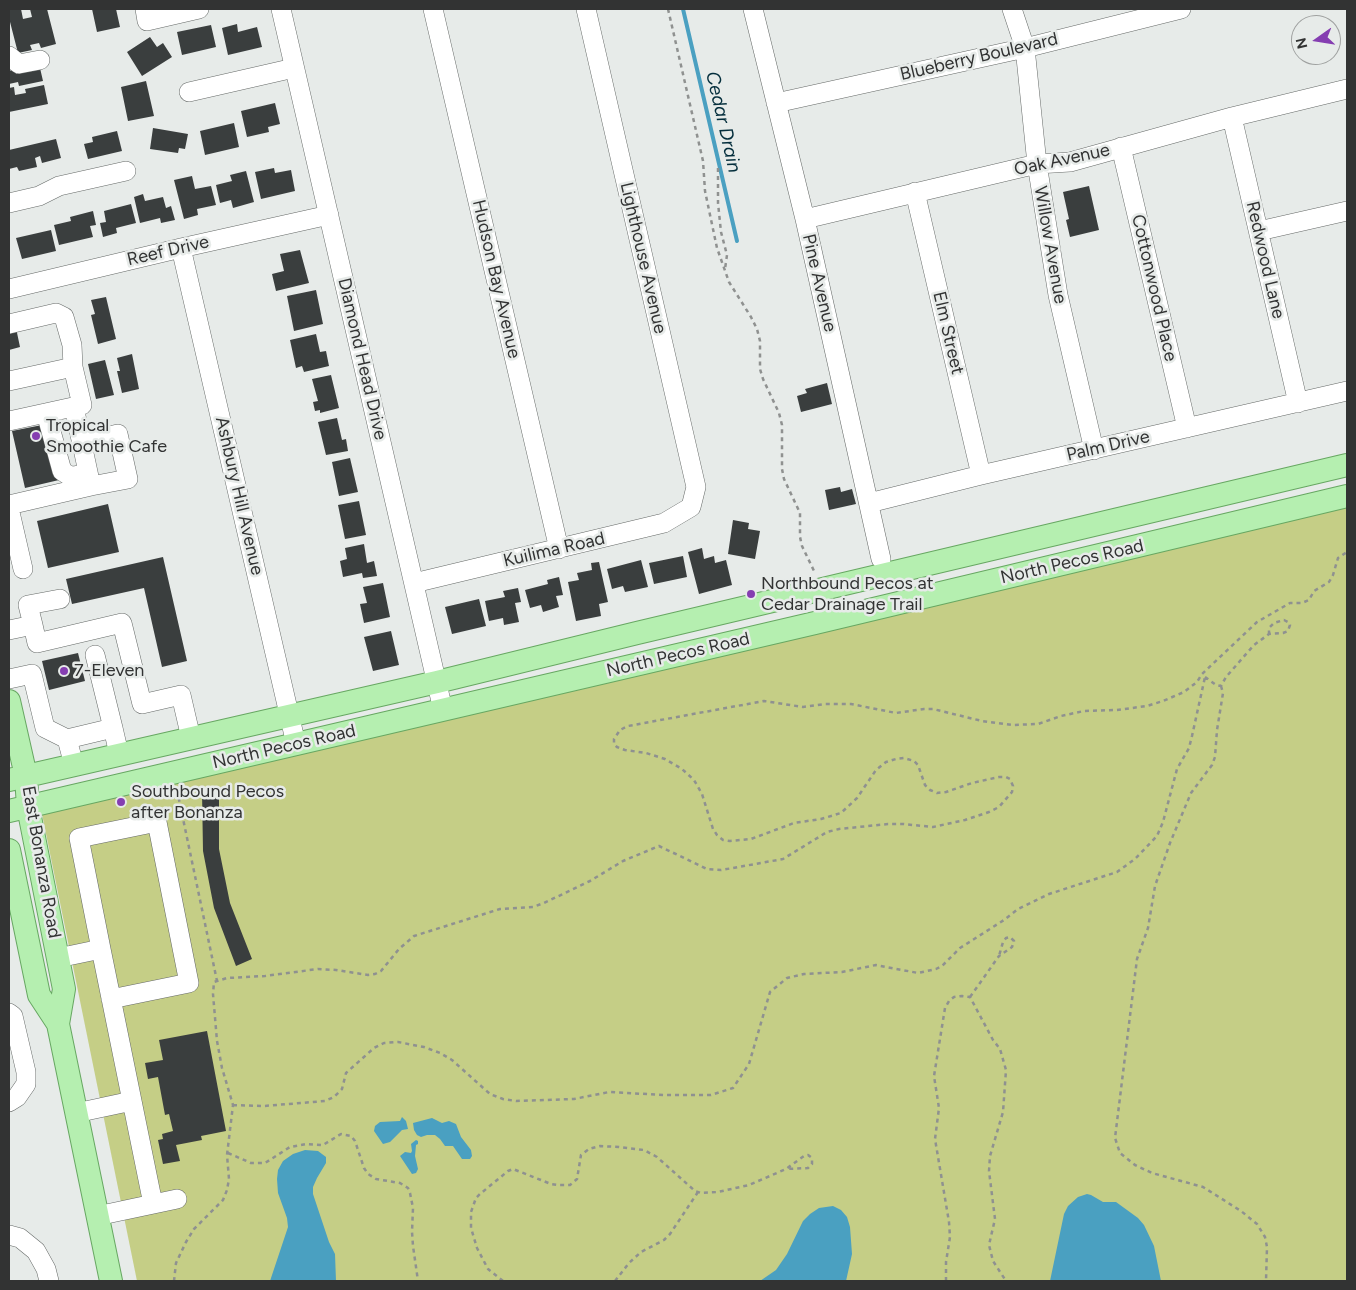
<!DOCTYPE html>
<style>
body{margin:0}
#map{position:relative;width:1356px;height:1290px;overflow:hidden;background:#e7ebe9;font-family:Figtree,sans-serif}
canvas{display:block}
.frame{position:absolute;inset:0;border:10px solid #323333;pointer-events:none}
.north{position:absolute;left:1291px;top:15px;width:50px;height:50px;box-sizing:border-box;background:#e7ebe9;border:1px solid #9fa1a0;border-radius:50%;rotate:257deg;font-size:14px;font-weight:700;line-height:20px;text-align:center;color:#323333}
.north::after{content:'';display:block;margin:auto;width:18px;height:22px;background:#853eb1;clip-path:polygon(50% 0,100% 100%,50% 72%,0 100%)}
</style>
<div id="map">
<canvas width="1356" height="1290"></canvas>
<div class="frame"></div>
<div class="north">N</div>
</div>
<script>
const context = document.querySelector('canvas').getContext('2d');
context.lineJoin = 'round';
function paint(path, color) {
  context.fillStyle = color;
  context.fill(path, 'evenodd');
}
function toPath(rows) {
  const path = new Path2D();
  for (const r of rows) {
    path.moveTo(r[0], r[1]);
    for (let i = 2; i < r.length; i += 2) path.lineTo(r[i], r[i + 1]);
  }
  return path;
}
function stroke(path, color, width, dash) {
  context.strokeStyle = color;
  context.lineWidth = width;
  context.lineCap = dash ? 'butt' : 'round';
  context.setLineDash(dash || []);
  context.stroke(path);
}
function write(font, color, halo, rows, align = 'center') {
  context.font = font + ' Figtree,sans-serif';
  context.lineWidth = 5;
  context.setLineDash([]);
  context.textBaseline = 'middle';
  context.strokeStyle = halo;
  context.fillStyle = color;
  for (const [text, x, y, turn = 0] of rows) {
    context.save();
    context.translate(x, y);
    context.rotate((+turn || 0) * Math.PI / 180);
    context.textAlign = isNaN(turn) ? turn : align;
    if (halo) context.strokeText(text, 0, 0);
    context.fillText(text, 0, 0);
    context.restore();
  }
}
paint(toPath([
 [1347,504,1347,1281,137,1281,42,814]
]), '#c5ce86');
paint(toPath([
 [402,1117,406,1121,408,1129,402,1130,390,1142,383,1144,374,1131,375,1126,380,1122,400,1121],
 [432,1118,442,1123,449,1121,456,1124,461,1137,471,1150,472,1156,470,1159,462,1159,453,1146,445,1146,440,1139,435,1135,427,1135,421,1137,417,1135,414,1130,413,1123],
 [416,1140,418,1141,418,1144,416,1145,415,1156,418,1169,416,1173,412,1174,400,1156,405,1152,411,1153,412,1151,411,1144],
 [305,1150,318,1151,326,1157,326,1163,317,1178,313,1187,313,1194,329,1242,335,1254,336,1281,270,1281,288,1227,287,1218,278,1193,277,1179,278,1170,283,1161,293,1154],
 [1087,1194,1091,1195,1103,1202,1116,1202,1138,1218,1144,1225,1154,1246,1161,1281,1050,1281,1064,1214,1068,1206,1078,1197],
 [833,1206,841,1210,847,1217,850,1227,852,1254,846,1281,760,1281,776,1270,787,1254,803,1221,810,1214,819,1208]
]), '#4aa0c1');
stroke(toPath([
 [683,9,737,241]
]), '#4aa0c1', 4);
paint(toPath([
 [9,9,21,9,23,19,32,17,30,9,47,9,56,44,41,48,39,43,30,45,32,50,18,53,9,18],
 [92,9,116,9,120,27,97,32],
 [237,24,238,32,257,27,262,47,228,55,222,28],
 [211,25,216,47,182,55,177,32],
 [150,37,157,47,163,43,172,57,142,76,127,52],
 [40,68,43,81,19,86,18,82,9,84,9,71,15,69,16,74],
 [146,81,154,116,128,121,121,87],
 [44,85,48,104,9,112,9,88,14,87,15,95,26,93,25,89],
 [275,103,280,124,268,127,269,132,247,137,241,111],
 [234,123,239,147,205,155,200,131],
 [153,128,188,134,185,149,179,148,178,153,150,149],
 [117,131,122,151,88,159,84,144,93,142,92,137],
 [56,139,61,158,42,163,40,156,35,158,37,167,19,171,17,167,9,169,9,150],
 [274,168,275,173,291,170,295,191,261,199,255,172],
 [246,171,254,202,233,208,231,200,220,203,216,185,232,181,230,175],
 [192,176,195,189,211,186,216,205,197,209,198,215,184,219,174,180],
 [1089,186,1099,230,1070,237,1066,220,1069,219,1063,192],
 [143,194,145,201,163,197,166,208,171,206,175,220,161,223,160,218,140,223,134,197],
 [131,204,136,223,116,228,117,233,103,237,100,223,106,222,104,211],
 [93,211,96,225,90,226,93,237,59,245,54,225,71,221,70,217],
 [51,230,56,251,22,259,16,238],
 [300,250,309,283,276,291,272,274,284,271,280,254],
 [316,290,323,324,294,331,287,296],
 [106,297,116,339,98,344,91,315,95,314,91,300],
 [16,328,20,347,9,350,9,331],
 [316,334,320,352,326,351,329,366,304,372,302,366,296,368,290,340],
 [132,354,139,389,122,393,117,371,120,371,117,358],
 [105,360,114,395,96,399,88,364],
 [331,375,339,408,320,413,320,410,315,411,313,402,318,401,312,379],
 [827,383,832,404,801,412,797,396,807,393,805,389],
 [337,418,342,440,346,439,348,451,326,455,318,422],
 [47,424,59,480,25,488,12,431],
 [350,458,358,492,339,496,332,462],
 [840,487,841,492,852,489,856,504,829,510,825,490],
 [359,501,366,535,345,539,338,505],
 [108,504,119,552,48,568,37,521],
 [733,520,749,523,748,529,760,531,755,559,728,554],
 [364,544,367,563,374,561,377,576,363,578,362,573,343,577,340,561,347,559,345,548],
 [702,548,704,559,714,556,715,563,726,560,732,585,699,594,688,552],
 [683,556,687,577,654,584,649,563],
 [163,557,187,661,162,667,144,588,72,604,66,579],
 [641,560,648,587,625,592,623,586,612,589,607,569],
 [599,562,608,602,599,604,601,616,576,621,568,582,579,580,577,573,592,570,591,563],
 [559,577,563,595,556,596,559,607,543,612,541,605,530,608,525,590,548,584,547,580],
 [383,583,390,617,364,623,360,604,367,603,363,587],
 [518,588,521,602,515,603,519,622,504,625,503,618,489,621,485,601,505,597,503,591],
 [479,599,486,626,452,634,445,607],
 [391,631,399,665,373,671,364,637],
 [78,653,85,681,49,690,42,661],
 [202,791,219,791,219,849,230,903,252,959,236,966,214,908,203,851],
 [207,1031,226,1131,201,1136,202,1140,176,1145,180,1161,163,1164,158,1140,163,1139,162,1134,173,1131,169,1114,165,1115,158,1077,148,1079,145,1063,163,1060,159,1040]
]), '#3a3e3e');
const minor = toPath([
 [145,9,147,21,199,9],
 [281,9,443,710],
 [433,9,559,549],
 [753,9,805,219,881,559],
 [1012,9,1025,48,1037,164,1058,295,1094,450],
 [9,56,19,64,40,60],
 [189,92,294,68],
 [776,103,1025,48,1181,9],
 [1232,117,1298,403],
 [1121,147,1187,428],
 [915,192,981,475],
 [9,203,39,196,59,186,126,171],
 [805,219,1037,164,1070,162,1232,117,1347,89],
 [1259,231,1347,211],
 [181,248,296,744],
 [9,289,181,248,329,215],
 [9,324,56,313,64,317,72,345,73,367],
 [9,381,73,367,82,405,9,421],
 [46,413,62,471,68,475,74,476,88,473],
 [81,442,118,434,128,479,91,486],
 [869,503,981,475,1347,391],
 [9,505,91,486,74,407],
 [9,508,23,569],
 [414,583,664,523,691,507,696,487,586,9],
 [33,625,37,643,122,623,142,704,181,695,191,738],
 [9,630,33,625,28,605,60,599],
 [95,655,113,728],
 [9,679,32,674,45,728,67,739,74,765],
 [67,739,113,728,119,754],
 [58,958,101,949],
 [111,999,189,983,157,822,79,838,101,949,153,1204],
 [9,1013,13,1016,26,1072,26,1084,17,1097,9,1102],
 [76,1113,132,1101],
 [97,1216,177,1199],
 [9,1235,20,1238,36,1251,46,1269,49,1281]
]);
const major = toPath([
 [9,701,26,776,28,807,64,989,58,1024],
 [9,780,437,682,637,633,1347,465],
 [9,811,815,623,1347,496],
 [9,850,39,995,58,1024,111,1281]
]);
stroke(minor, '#666a68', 20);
stroke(major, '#67a762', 24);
stroke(toPath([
 [668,9,703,161,705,191,717,248,729,282,751,317,757,329,760,341,760,369,763,379,779,413,782,425,782,469,784,479,800,513,800,537,802,546,815,573],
 [718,168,718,203,721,232,727,255,725,269],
 [1205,677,1216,685,1221,686,1226,677,1254,645,1269,634,1283,633,1288,631,1290,625,1288,622,1284,620,1274,623,1269,628,1269,634],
 [1221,686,1223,693,1217,730,1215,757,1212,765,1191,793,1170,843,1155,886,1148,928,1137,959,1115,1138,1120,1153,1135,1165,1152,1173,1203,1187,1241,1211,1257,1224,1265,1237,1267,1247,1266,1281],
 [177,790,217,981],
 [970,997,999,956,1012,947,1014,941,1010,937,1006,938,1003,942,999,956],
 [233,1105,264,1106,325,1101,334,1097,342,1089,346,1073,374,1048,384,1043,398,1042,424,1047,440,1053,452,1060,490,1094,503,1099,516,1101,574,1099,609,1092,664,1095,711,1095,733,1088,749,1064,770,992,787,978,804,974,842,972,876,965,918,973,936,969,942,966,960,948,1004,920,1018,909,1049,894,1117,872,1135,859,1157,836,1163,822,1177,769,1189,748,1192,736,1205,677],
 [228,1153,251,1163,265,1163,290,1147,306,1144,323,1145,341,1134,351,1136,355,1141,364,1168,368,1174,376,1179,400,1183,408,1188,410,1193,413,1208,412,1232,413,1246,418,1281],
 [174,1281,176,1263,186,1242,194,1229,223,1200,227,1190,229,1179,227,1155,233,1105,222,1068,217,1041,213,994,214,982,227,978,265,976,318,969,336,970,368,975,375,974,381,971,399,949,414,936,500,909,533,907,544,903,590,881,623,861,659,846,707,869,721,870,733,868,783,859,827,832,839,829,888,824,903,824,933,827,965,820,989,812,999,807,1012,792,1013,786,1010,779,1006,777,999,777,972,783,946,792,937,793,930,790,925,785,918,765,914,761,904,758,896,759,886,762,876,770,857,798,841,813,821,819,794,823,751,839,730,841,723,840,717,835,713,829,702,794,694,780,682,769,665,759,646,753,625,750,617,747,614,744,614,739,620,730,628,726,764,701,803,707,825,704,851,704,896,713,924,709,933,709,982,721,1012,725,1038,724,1061,716,1084,711,1117,710,1147,706,1163,701,1184,692,1197,682,1202,674,1257,622,1290,603,1302,603,1309,600,1314,591,1329,582,1333,575,1338,558,1347,552],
 [503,1281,488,1269,477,1248,471,1228,471,1212,476,1198,480,1194,508,1171,513,1169,551,1184,559,1185,570,1185,577,1179,581,1155,589,1149,600,1146,619,1147,644,1150,657,1157,695,1191,701,1193,718,1192,749,1185,786,1169,804,1156,808,1155,812,1158,812,1164,808,1168,786,1169],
 [615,1281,629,1263,641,1252,664,1240,670,1234,698,1192],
 [946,1281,946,1262,950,1237,949,1222,935,1139,939,1108,934,1076,945,1008,949,1001,954,997,962,996,970,997,993,1040,1000,1049,1006,1070,1003,1112,990,1156,989,1171,995,1219,989,1245,993,1261,1006,1281]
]), '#8f9190', 2.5, [4, 4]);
stroke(minor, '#fff', 19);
stroke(major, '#b5efb0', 22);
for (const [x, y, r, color] of [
 [36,436,5,"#853eb1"],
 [751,594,5,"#853eb1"],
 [64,671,5,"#853eb1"],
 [121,802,5,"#853eb1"]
]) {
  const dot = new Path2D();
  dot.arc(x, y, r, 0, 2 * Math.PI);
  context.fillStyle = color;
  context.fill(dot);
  stroke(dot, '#e7ebe9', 2);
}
write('18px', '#323333', '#e7ebe9', [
 ["Blueberry Boulevard",979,57,-13],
 ["Oak Avenue",1062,160,-12],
 ["Willow Avenue",1050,245,80],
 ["Reef Drive",168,251,-13],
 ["Lighthouse Avenue",643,258,77],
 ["Redwood Lane",1265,260,77],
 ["Hudson Bay Avenue",496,279,77],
 ["Pine Avenue",819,283,77],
 ["Cottonwood Place",1154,288,77],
 ["Elm Street",948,333,77],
 ["Diamond Head Drive",362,359,77],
 ["Palm Drive",1108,446,-13],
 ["Ashbury Hill Avenue",239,496,77],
 ["Kuilima Road",554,550,-13],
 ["North Pecos Road",1072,562,-13],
 ["North Pecos Road",678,655,-13],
 ["North Pecos Road",284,747,-13],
 ["East Bonanza Road",41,862,80]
]);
write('18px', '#323333', '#e7ebe9', [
 ["Tropical",46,426],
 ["Smoothie Cafe",46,447],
 ["Northbound Pecos at",761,584],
 ["Cedar Drainage Trail",761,605],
 ["7-Eleven",74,671],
 ["Southbound Pecos",131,792],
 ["after Bonanza",131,813]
], 'left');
write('italic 19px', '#042e3c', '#e7ebe9', [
 ["Cedar Drain",723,122,77]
]);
</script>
